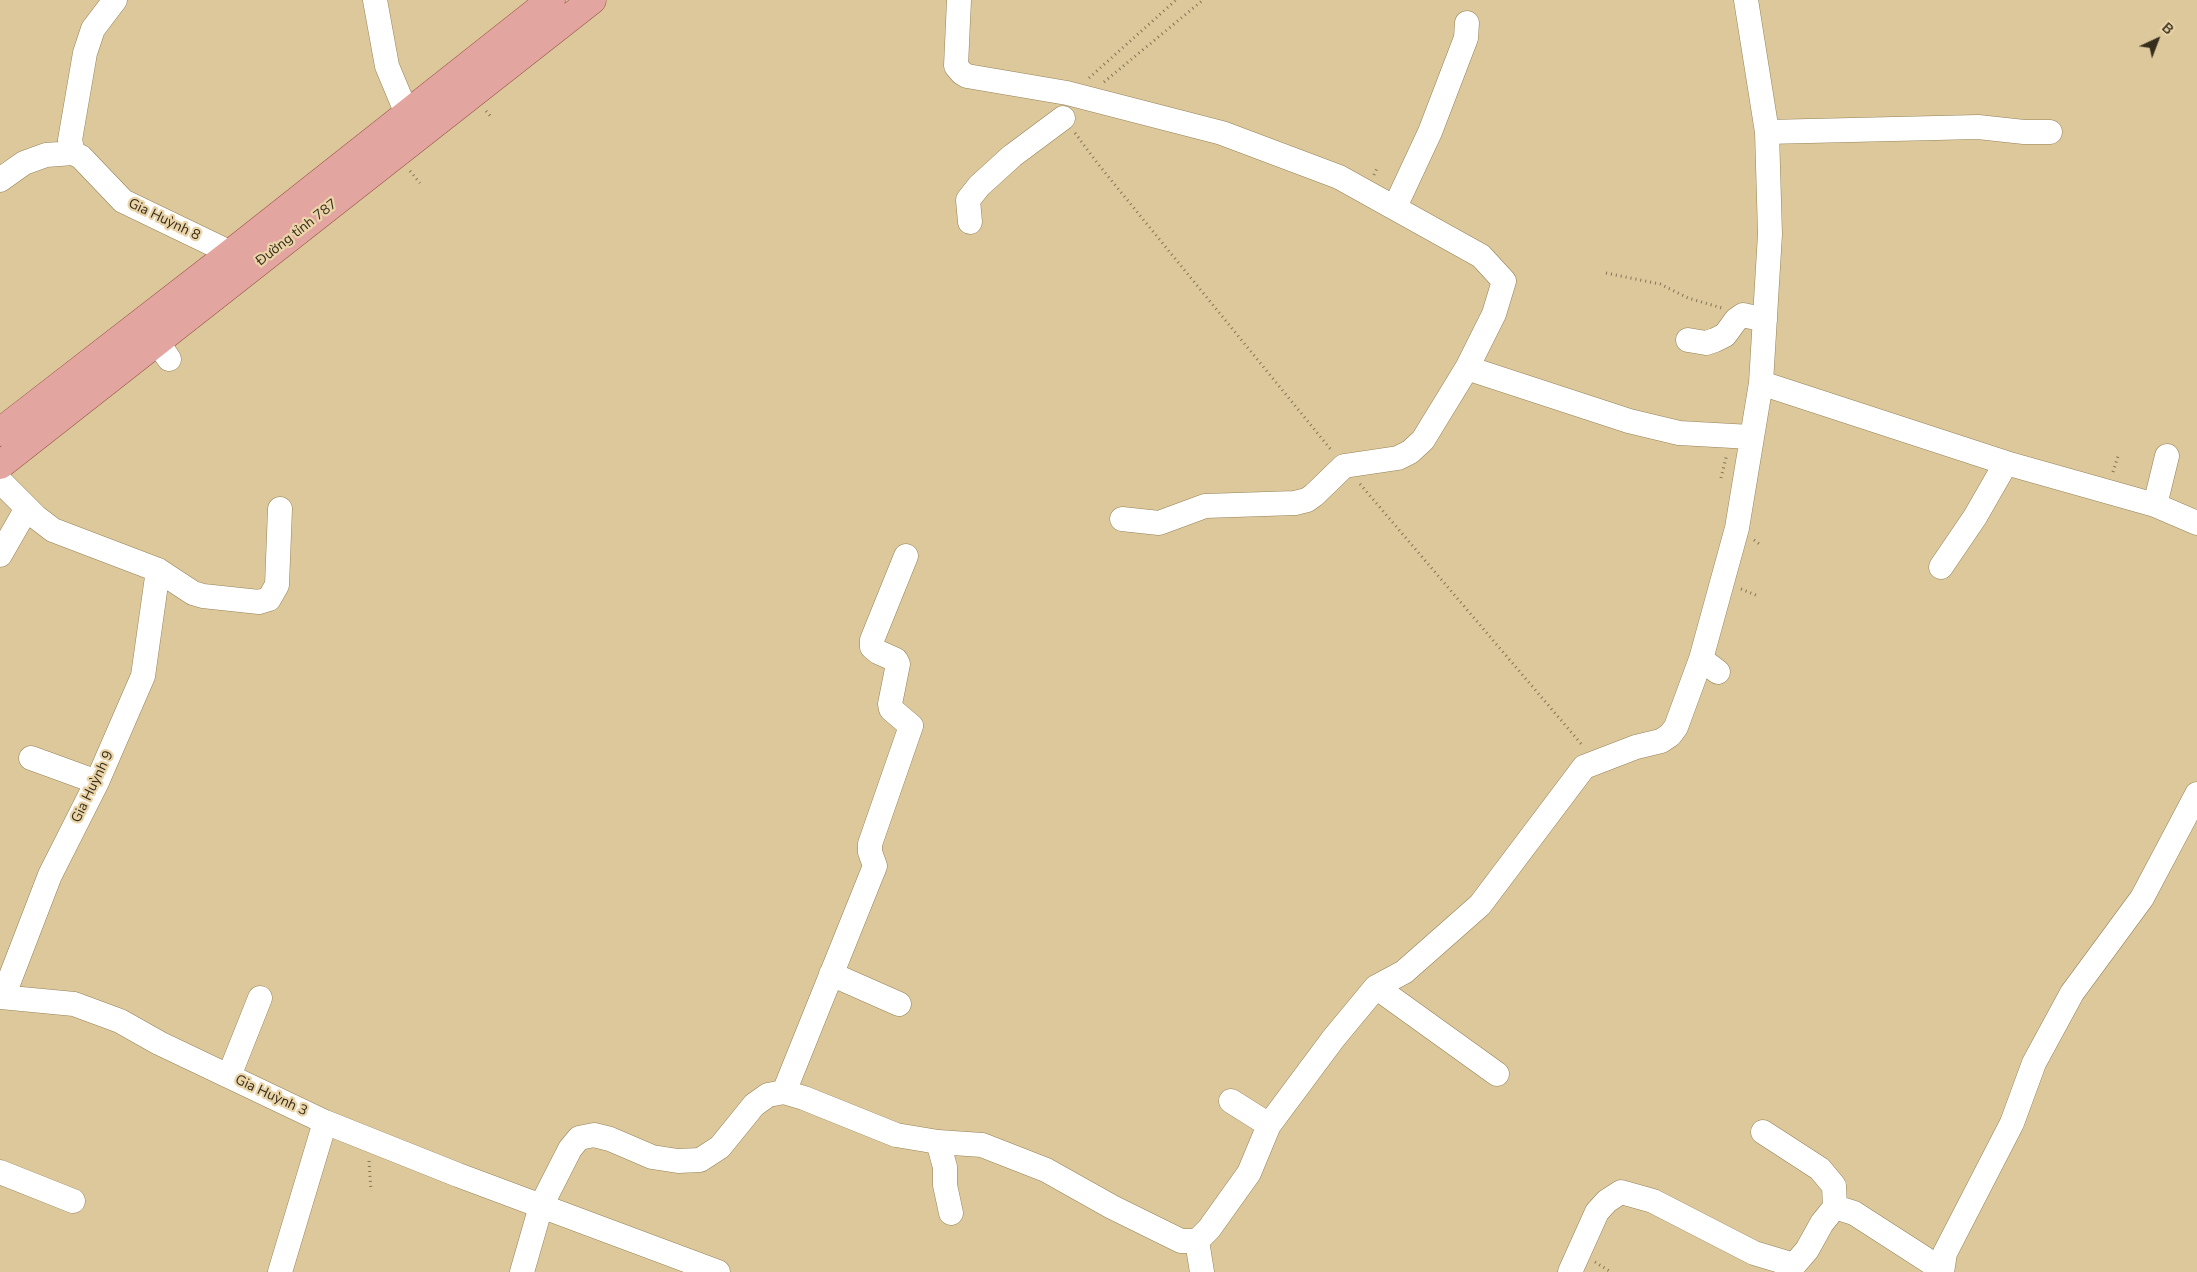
<!DOCTYPE html>
<meta charset="utf-8">
<style>
body{margin:0}
#map{position:relative;width:2197px;height:1272px;overflow:hidden;background:#dcc89b;font-family:"Nunito Sans",sans-serif}
canvas{display:block}
.north{position:absolute;left:2132px;top:15px;width:50px;height:50px;-webkit-text-stroke:4px #ead4a8;paint-order:stroke;rotate:43deg;font-size:14px;font-weight:700;line-height:20px;text-align:center;color:#362d1c}
.north::after{content:'';display:block;margin:auto;width:18px;height:22px;background:#362d1c;clip-path:polygon(50% 0,100% 100%,50% 72%,0 100%)}
</style>
<div id="map">
<canvas width="2197" height="1272"></canvas>
<div class="north">B</div>
</div>
<script>
const context = document.querySelector('canvas').getContext('2d');
context.lineJoin = 'round';
function toPath(rows) {
  const path = new Path2D();
  for (const r of rows) {
    path.moveTo(r[0], r[1]);
    for (let i = 2; i < r.length; i += 2) path.lineTo(r[i], r[i + 1]);
  }
  return path;
}
function stroke(path, color, width, dash) {
  context.strokeStyle = color;
  context.lineWidth = width;
  context.lineCap = dash ? 'butt' : 'round';
  context.setLineDash(dash || []);
  context.stroke(path);
}
function write(font, color, halo, rows, align = 'center') {
  context.font = font + ' "Nunito Sans",sans-serif';
  context.lineWidth = 4.5;
  context.setLineDash([]);
  context.textBaseline = 'middle';
  context.strokeStyle = halo;
  context.fillStyle = color;
  for (const [text, x, y, turn = 0] of rows) {
    context.save();
    context.translate(x, y);
    context.rotate((+turn || 0) * Math.PI / 180);
    context.textAlign = isNaN(turn) ? turn : align;
    if (halo) context.strokeText(text, 0, 0);
    context.fillText(text, 0, 0);
    context.restore();
  }
}
const minor = toPath([
 [375,0,387,66,407,114],
 [959,0,956,66,962,73,967,76,1067,93,1222,133,1339,177,1481,256,1504,281,1494,314,1467,368,1423,440,1410,452,1398,458,1344,466,1314,495,1307,500,1295,503,1205,506,1159,523,1122,519],
 [1767,132,1978,127,2024,132,2050,132],
 [73,153,70,140,85,53,93,29,115,0],
 [0,180,24,163,46,155,73,153,81,157,123,201,231,253],
 [1395,207,1430,132,1466,38,1467,23],
 [970,222,968,200,979,186,1012,156,1063,118],
 [1688,340,1706,343,1715,340,1725,335,1736,320,1743,315,1765,320],
 [158,343,169,359],
 [1467,368,1629,421,1679,433,1751,437],
 [1761,383,2006,463,2155,505,2197,523],
 [0,481,36,517,53,530,158,570,193,593,203,596,259,602,269,599,277,585,280,509],
 [2155,505,2167,456],
 [0,555,27,508],
 [1941,567,1975,517,2006,463],
 [1701,659,1718,672],
 [31,758,97,782],
 [831,974,899,1004],
 [1376,987,1497,1074],
 [0,997,74,1004,120,1021,159,1043,325,1122,458,1175,718,1272],
 [3,997,50,875,97,782,143,676,158,570],
 [229,1076,260,998],
 [784,1092,875,866,870,852,870,844,911,726,891,709,890,704,898,664,896,660,878,652,872,647,872,640,906,556],
 [1231,1101,1269,1125],
 [1763,1132,1820,1169,1834,1186,1835,1207],
 [938,1142,945,1167,945,1185,951,1213],
 [0,1172,73,1201],
 [1197,1241,1202,1272],
 [280,1272,325,1122],
 [522,1272,541,1206,570,1149,579,1138,594,1135,610,1139,652,1157,678,1161,700,1160,720,1147,754,1105,768,1095,784,1092,804,1098,896,1135,938,1142,982,1145,1046,1170,1112,1207,1181,1241,1197,1241,1209,1229,1249,1173,1269,1125,1333,1039,1376,987,1404,972,1480,905,1584,767,1636,747,1661,741,1670,735,1676,727,1701,659,1737,528,1761,383,1770,234,1767,132,1746,0],
 [1570,1272,1597,1212,1607,1201,1621,1192,1653,1201,1754,1253,1794,1265,1807,1250,1822,1223,1835,1207,1854,1213,1941,1269],
 [1942,1272,1945,1253,2012,1123,2034,1063,2072,993,2142,898,2197,794]
]);
const major = toPath([
 [0,432,231,253,551,0],
 [0,465,592,0]
]);
stroke(minor, '#958257', 25);
stroke(major, '#9b5449', 29);
stroke(toPath([
 [1089,78,1176,0],
 [1104,82,1203,0],
 [486,111,492,118],
 [1075,133,1098,164,1332,451],
 [410,171,420,183],
 [1374,175,1377,168],
 [1606,273,1660,284,1688,298,1722,308],
 [2113,472,2119,453],
 [1721,478,1727,454],
 [1360,484,1583,746],
 [1754,540,1762,546],
 [1741,589,1758,596],
 [369,1161,371,1191],
 [1595,1262,1611,1272]
]), '#827456', 3, [1, 4]);
stroke(minor, '#fff', 24);
stroke(major, '#e3a5a0', 28);
write('14px', '#362d1c', '#ead4a8', [
 ["Gia Huỳnh 8",164,220,26],
 ["Đường tỉnh 787",297,233,-38],
 ["Gia Huỳnh 9",93,787,-64],
 ["Gia Huỳnh 3",271,1096,25]
]);
</script>
